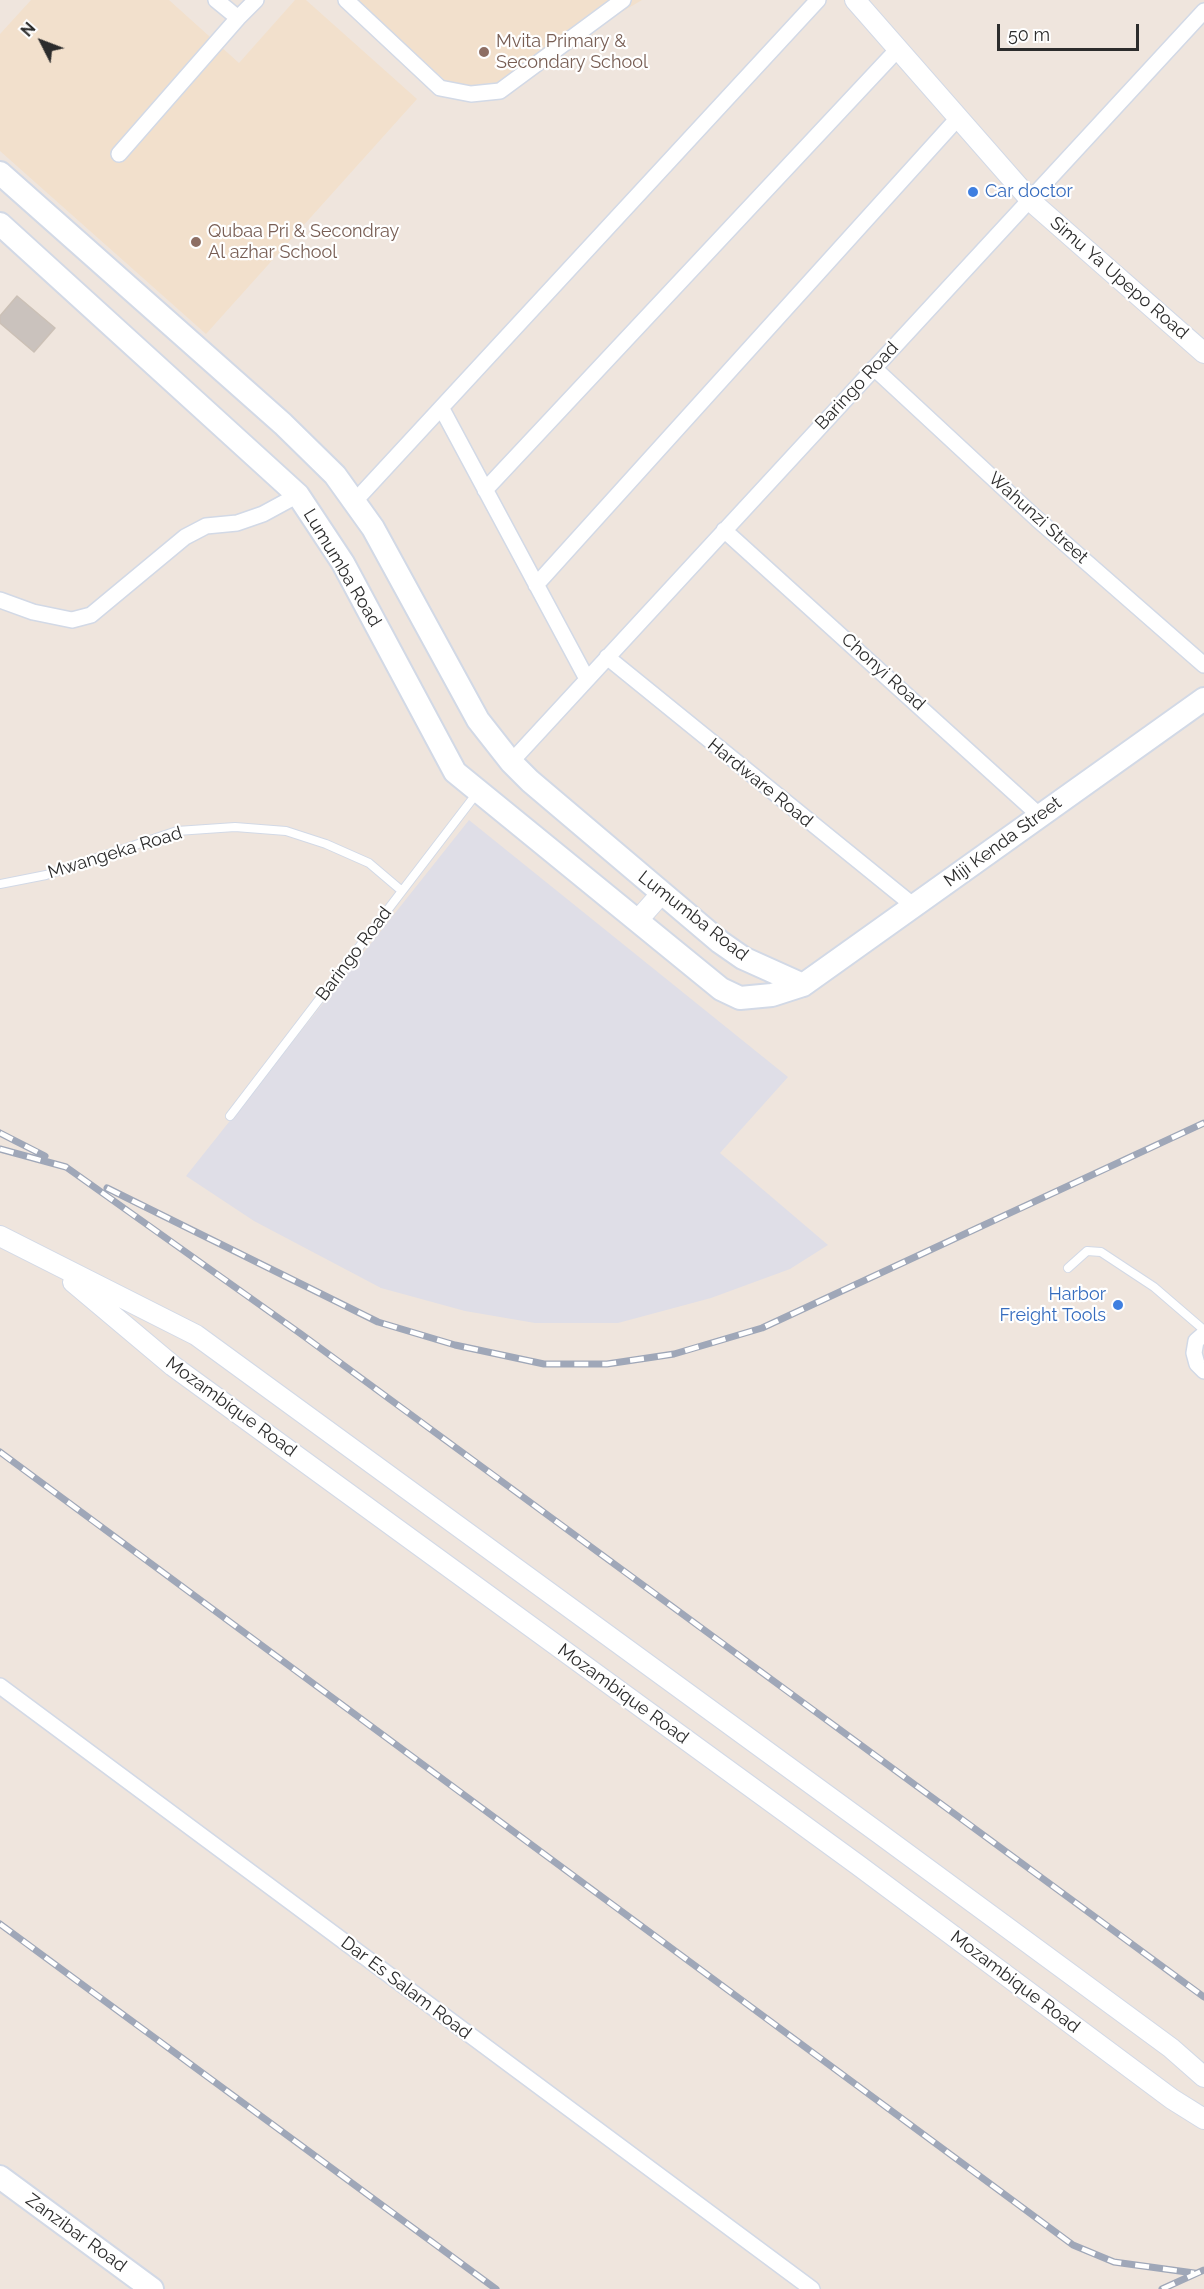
<!DOCTYPE html>
<style>
body{margin:0}
#map{position:relative;width:1204px;height:2289px;overflow:hidden;background:#efe5dd;font-family:Raleway,sans-serif}
canvas{display:block}
.north{position:absolute;left:12px;top:12px;width:60px;height:60px;-webkit-text-stroke:4px #fff;paint-order:stroke;rotate:312deg;font-size:16px;font-weight:700;line-height:24px;text-align:center;color:#2c2c2c}
.north::after{content:'';display:block;margin:auto;width:21px;height:27px;background:#2c2c2c;clip-path:polygon(50% 0,100% 100%,50% 72%,0 100%)}
.scale{position:absolute;left:997px;top:24px;width:142px;height:27px;box-sizing:border-box;border:3px solid #2c2c2c;border-top:0;padding-left:8px;font-size:18px;line-height:21px;white-space:nowrap;color:#2c2c2c;-webkit-text-stroke:4px #fff;paint-order:stroke}
</style>
<div id="map">
<canvas width="1204" height="2289"></canvas>
<div class="north">N</div>
<div class="scale">50 m</div>
</div>
<script>
const context = document.querySelector('canvas').getContext('2d');
context.lineJoin = 'round';
function paint(path, color) {
  context.fillStyle = color;
  context.fill(path, 'evenodd');
}
function toPath(rows) {
  const path = new Path2D();
  for (const r of rows) {
    path.moveTo(r[0], r[1]);
    for (let i = 2; i < r.length; i += 2) path.lineTo(r[i], r[i + 1]);
  }
  return path;
}
function stroke(path, color, width, dash) {
  context.strokeStyle = color;
  context.lineWidth = width;
  context.lineCap = dash ? 'butt' : 'round';
  context.setLineDash(dash || []);
  context.stroke(path);
}
function write(font, color, halo, rows, align = 'center') {
  context.font = font + ' Raleway,sans-serif';
  context.lineWidth = 4.5;
  context.setLineDash([]);
  context.textBaseline = 'middle';
  context.strokeStyle = halo;
  context.fillStyle = color;
  for (const [text, x, y, turn = 0] of rows) {
    context.save();
    context.translate(x, y);
    context.rotate((+turn || 0) * Math.PI / 180);
    context.textAlign = isNaN(turn) ? turn : align;
    if (halo) context.strokeText(text, 0, 0);
    context.fillText(text, 0, 0);
    context.restore();
  }
}
paint(toPath([
 [469,820,788,1077,720,1153,828,1245,790,1269,711,1298,618,1323,535,1323,465,1311,381,1288,254,1221,186,1176]
]), '#dfdee7');
paint(toPath([
 [31,0,169,0,239,63,295,0,306,0,417,99,206,334,0,151,0,34],
 [356,0,642,0,469,102]
]), '#f2e0cc');
const building = toPath([
 [17,296,55,328,34,352,0,323,0,316,17,296]
]);
paint(building, '#cac2bd');
stroke(building, '#cbc0b6', 1.5);
const service = toPath([
 [0,884,46,875,177,831,235,827,286,831,326,844,369,863,402,891],
 [230,1116,477,793],
 [1068,1268,1087,1251,1101,1252,1154,1287,1204,1330]
]);
const minor = toPath([
 [216,0,238,18,256,0],
 [346,0,440,88,471,94,500,91,623,0],
 [119,154,238,18],
 [874,368,1037,519,1204,665],
 [442,409,587,679],
 [485,490,898,49],
 [355,501,818,0],
 [724,530,1040,816],
 [536,585,958,118],
 [0,600,33,612,72,620,91,615,185,537,206,526,237,523,263,514,298,495],
 [607,657,914,906],
 [511,762,1204,11],
 [1204,1334,1196,1341,1194,1353,1197,1364,1204,1371],
 [0,1686,812,2289]
]);
const tertiary = toPath([
 [855,0,1033,203,1204,353],
 [637,921,661,894],
 [0,1236,196,1335,880,1834,1171,2048,1204,2077],
 [73,1282,173,1366,858,1865,1172,2099,1204,2119]
]);
const secondary = toPath([
 [0,173,283,424,335,475,373,528,478,720,511,762,530,781,720,942,743,958,803,985],
 [0,224,298,495,343,563,455,772,721,989,740,998,772,995,803,985,1204,699],
 [0,2177,152,2289]
]);
stroke(service, '#d2d9e6', 10);
stroke(minor, '#d2d9e6', 18);
stroke(tertiary, '#d2d9e6', 22);
stroke(secondary, '#d2d9e6', 26);
stroke(service, '#fff', 8);
stroke(minor, '#fff', 15);
stroke(tertiary, '#fff', 20);
stroke(secondary, '#fff', 22);
const rail = toPath([
 [0,1133,45,1156],
 [0,1149,66,1167,301,1334,1204,1997],
 [107,1188,378,1322,455,1345,544,1364,607,1364,674,1354,762,1328,1204,1123],
 [0,1452,1073,2245,1114,2262,1194,2273],
 [0,1924,496,2289],
 [1162,2289,1204,2270]
]);
stroke(rail, '#9fa7b8', 7);
stroke(rail, '#fff', 4.5, [14]);
for (const [x, y, r, color] of [
 [484,52,6,"#8d6e63"],
 [973,192,6,"#3f7fe0"],
 [196,242,6,"#8d6e63"],
 [1118,1305,6,"#3f7fe0"]
]) {
  const dot = new Path2D();
  dot.arc(x, y, r, 0, 2 * Math.PI);
  context.fillStyle = color;
  context.fill(dot);
  stroke(dot, '#fff', 2);
}
write('18px', '#785e54', '#fff', [
 ["Mvita Primary &",496,42],
 ["Secondary School",496,63],
 ["Qubaa Pri & Secondray",208,232],
 ["Al azhar School",208,253]
], 'left');
write('18px', '#366cbe', '#fff', [
 ["Car doctor",985,192],
 ["Harbor",1106,1295,"right"],
 ["Freight Tools",1106,1316,"right"]
], 'left');
write('18px', '#2c2c2c', '#fff', [
 ["Simu Ya Upepo Road",1119,278,41],
 ["Baringo Road",857,386,-47],
 ["Wahunzi Street",1038,518,42],
 ["Lumumba Road",342,568,59],
 ["Chonyi Road",883,672,42],
 ["Hardware Road",760,783,39],
 ["Miji Kenda Street",1003,842,-36],
 ["Mwangeka Road",115,853,-17],
 ["Lumumba Road",693,916,38],
 ["Baringo Road",354,954,-53],
 ["Mozambique Road",231,1407,36],
 ["Mozambique Road",623,1694,36],
 ["Mozambique Road",1015,1982,37],
 ["Dar Es Salam Road",406,1988,37],
 ["Zanzibar Road",76,2233,36]
]);
</script>
